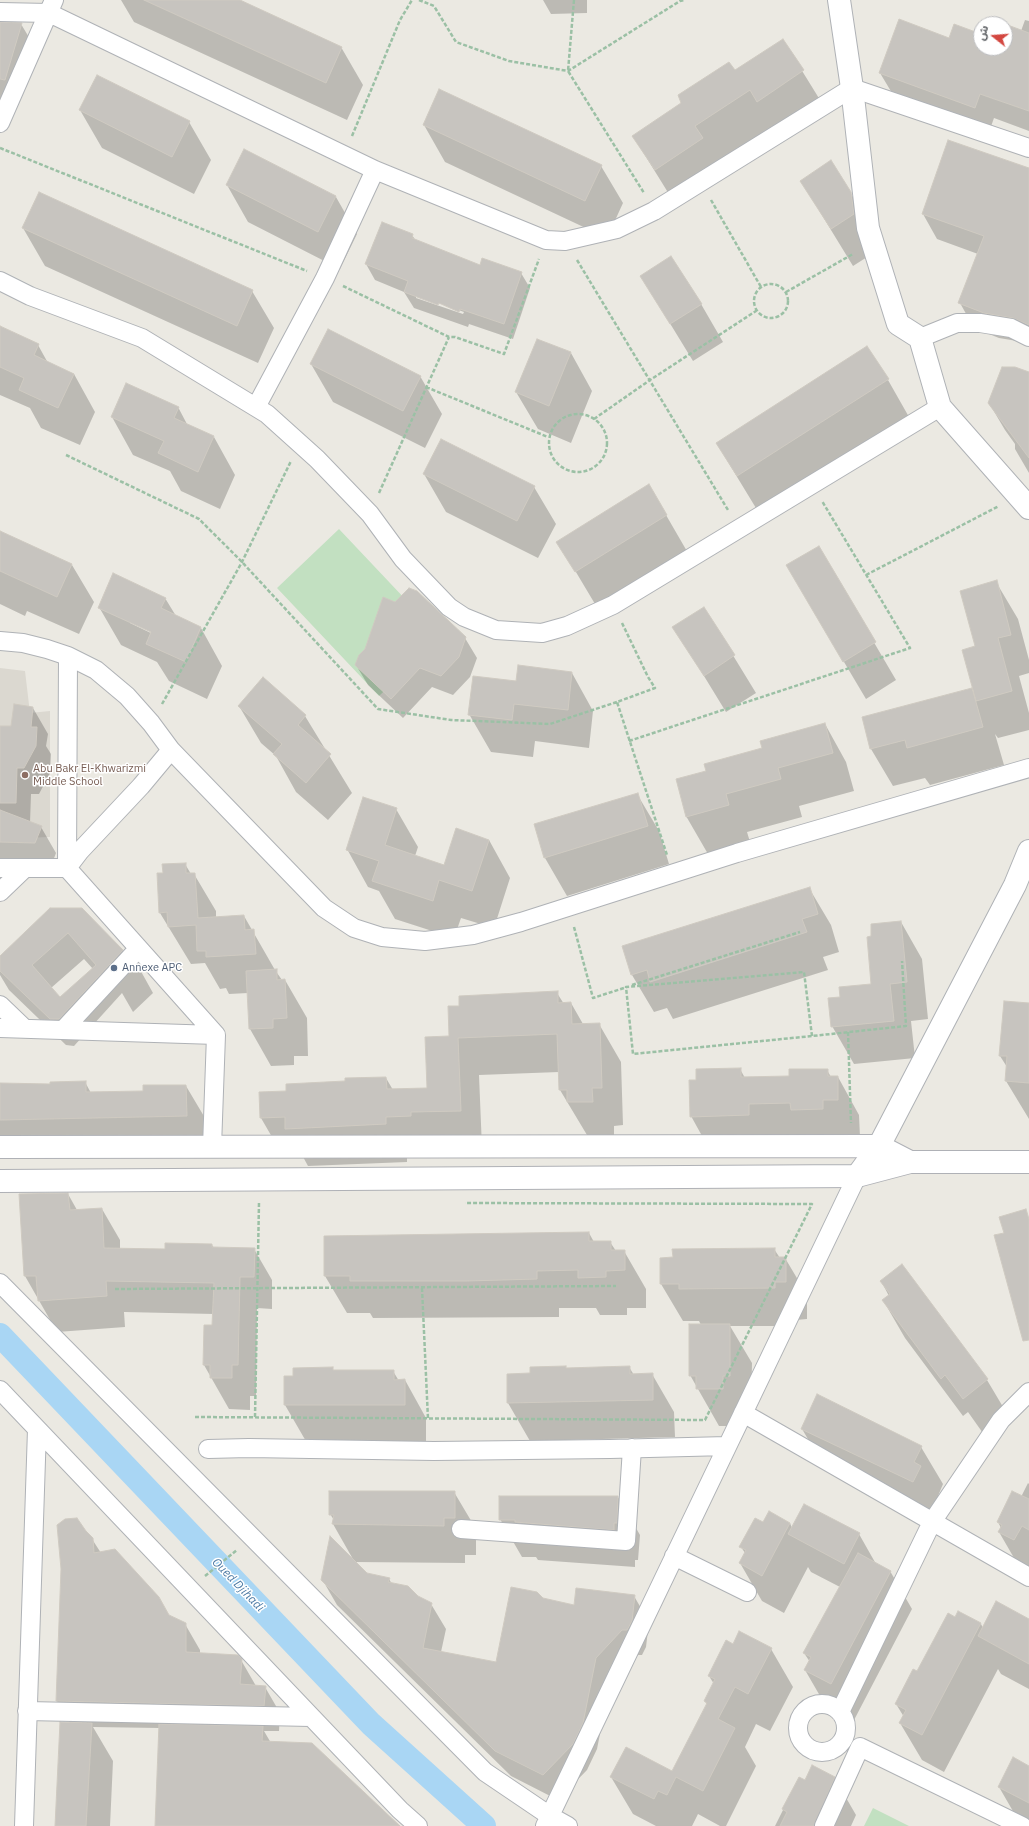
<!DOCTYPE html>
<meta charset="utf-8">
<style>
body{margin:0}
#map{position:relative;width:1029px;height:1826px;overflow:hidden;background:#ebe9e2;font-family:"IBM Plex Sans","Noto Sans Arabic",sans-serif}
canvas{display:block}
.north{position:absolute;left:973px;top:16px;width:40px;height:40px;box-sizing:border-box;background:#fff;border:1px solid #bdbec0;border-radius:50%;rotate:287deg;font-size:11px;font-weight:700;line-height:16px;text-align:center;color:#5a5d61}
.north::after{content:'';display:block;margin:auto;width:14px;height:18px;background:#d34740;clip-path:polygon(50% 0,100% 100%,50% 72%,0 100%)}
</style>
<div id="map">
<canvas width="1029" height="1826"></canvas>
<div class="north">ش</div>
</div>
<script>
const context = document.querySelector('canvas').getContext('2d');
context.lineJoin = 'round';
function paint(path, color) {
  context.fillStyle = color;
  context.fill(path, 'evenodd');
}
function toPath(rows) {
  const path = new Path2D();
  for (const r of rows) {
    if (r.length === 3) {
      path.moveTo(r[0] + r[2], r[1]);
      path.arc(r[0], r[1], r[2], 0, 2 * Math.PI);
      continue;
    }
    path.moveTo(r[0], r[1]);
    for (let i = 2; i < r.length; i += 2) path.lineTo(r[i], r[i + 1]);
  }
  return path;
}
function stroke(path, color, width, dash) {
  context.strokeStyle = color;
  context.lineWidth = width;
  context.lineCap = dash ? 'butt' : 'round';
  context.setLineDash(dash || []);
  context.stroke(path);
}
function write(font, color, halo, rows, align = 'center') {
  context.font = font + ' "IBM Plex Sans",sans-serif';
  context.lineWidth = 3;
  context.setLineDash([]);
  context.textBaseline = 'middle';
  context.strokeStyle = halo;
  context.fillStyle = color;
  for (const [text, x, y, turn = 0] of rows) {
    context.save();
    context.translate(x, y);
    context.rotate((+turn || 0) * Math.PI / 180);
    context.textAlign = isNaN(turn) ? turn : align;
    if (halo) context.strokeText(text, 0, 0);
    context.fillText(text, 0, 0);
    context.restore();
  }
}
paint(toPath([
 [0,668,25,671,30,713,50,711,50,837,0,839]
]), '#dbd8d0');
paint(toPath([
 [339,529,441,637,379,696,277,588],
 [873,1808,909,1826,864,1826]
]), '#c2e0c1');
paint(toPath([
 [121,0,238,0,341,47,363,85,347,120,134,22],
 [543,0,587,0,587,13,551,14],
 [1025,20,1029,21,1029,131,994,118,989,132,895,98,880,73,950,39,981,35,981,48,1005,48,1005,25,1021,31],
 [0,24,21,24,33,44,0,126],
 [783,40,825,108,780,139,772,127,717,164,677,207,633,136],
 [80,110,189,122,211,160,194,194,102,148],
 [424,125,601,166,623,203,607,238,445,162],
 [244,150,336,197,357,234,340,269,248,222,227,185],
 [1029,170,1029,343,999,338,974,328,960,303,978,254,937,239,923,214],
 [801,181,850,192,872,230,875,252,853,266],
 [23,228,252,291,274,328,258,363,45,266],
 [412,235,416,241,481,266,521,273,530,288,513,339,469,324,468,327,414,308,404,292,375,280,366,264],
 [416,295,464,312,463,314,416,298],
 [641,276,701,304,723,342,693,361],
 [0,327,38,345,48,363,74,374,95,412,80,445,41,428,30,408,0,395],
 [538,340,571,353,592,391,571,443,538,429,516,392],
 [311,364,420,376,442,414,425,448,333,402],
 [1029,373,1029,473,1015,449,1015,444,1005,430,989,403],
 [888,380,909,417,759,513,717,444],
 [178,407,188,426,214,437,235,475,220,509,181,491,170,471,133,455,112,417],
 [424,474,534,487,556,524,538,558,446,512],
 [666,515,688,553,598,609,558,542],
 [0,532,72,565,94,602,79,634,27,611,25,616,0,604],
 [818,547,896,680,866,699,809,603],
 [996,582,1018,619,1029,660,1029,673,1019,676,1029,713,1029,730,998,738,995,734,1004,765,930,785,925,778,893,786,871,749,863,718,971,689,975,694,976,647],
 [165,598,176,616,201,628,222,666,207,699,169,681,157,662,121,645,99,607],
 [130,621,156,633,155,635,130,623],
 [704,608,756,693,726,712,674,627],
 [465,638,477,658,470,677,453,695,432,687,403,718,368,685,356,665],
 [572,673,593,711,589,748,535,741,533,757,491,752,469,714,517,682],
 [263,679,305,716,352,793,328,820,296,792,276,756,261,743,239,706],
 [33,708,48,734,46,746,51,754,50,773,39,794,31,794,30,823,41,827,56,853,50,869,0,867,0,727,12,727],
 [825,724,846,762,854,791,799,806,802,817,747,832,750,842,708,854,686,816,764,749],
 [637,794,659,831,669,864,567,896,545,858,535,825],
 [396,809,418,847,415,856,444,866,489,840,510,878,494,928,461,918,454,938,395,919,379,891,368,887,347,849],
 [185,864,191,874,194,874,216,911,216,918,244,916,275,970,282,980,285,980,307,1018,308,1056,294,1056,294,1065,271,1066,250,1029,248,993,229,994,226,988,220,989,205,963,191,964,160,913,164,874],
 [809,888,831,925,839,952,823,957,828,970,673,1019,667,1008,654,1012,632,975,623,947],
 [51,909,122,950,134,970,138,966,153,993,133,1012,122,993,74,1046,66,1045,9,990,0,975,0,957],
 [84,959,93,969,60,998,51,988],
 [901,922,922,959,928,1019,911,1021,915,1058,854,1064,832,1026,841,998,872,985,873,937],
 [557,993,564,1004,571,1003,583,1024,599,1024,621,1062,623,1125,614,1126,614,1139,590,1140,560,1090,559,1072,479,1075,482,1148,407,1154,407,1162,308,1166,302,1155,283,1156,261,1118,260,1093,287,1092,346,1082,386,1078,393,1090,428,1088,450,1037,460,1007],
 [1029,1004,1029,1119,1006,1081,1007,1067,1000,1056],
 [740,1069,745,1078,790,1077,827,1070,831,1077,838,1077,859,1115,860,1137,712,1154,691,1116,697,1081],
 [85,1082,91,1093,144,1092,186,1086,208,1123,208,1154,0,1157,0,1084,51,1085],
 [68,1194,77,1210,102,1209,120,1240,120,1249,166,1250,212,1245,214,1248,254,1249,272,1280,272,1309,257,1308,256,1396,250,1396,250,1410,229,1409,204,1365,213,1326,214,1314,124,1312,125,1327,57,1332,25,1276,20,1195],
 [589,1233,594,1242,610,1242,616,1251,624,1251,646,1289,646,1308,627,1308,627,1315,600,1315,596,1308,559,1308,559,1317,373,1318,370,1313,347,1313,325,1276],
 [774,1249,780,1258,785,1258,807,1295,807,1319,796,1320,796,1326,730,1326,752,1363,751,1413,744,1426,719,1426,690,1375,701,1325,699,1321,683,1321,661,1284],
 [902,1266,987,1380,1009,1417,985,1436,968,1412,963,1416,905,1338,883,1300,889,1296,881,1281],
 [629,1367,634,1375,652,1374,674,1412,675,1437,530,1441,508,1403,508,1375,531,1374,566,1369],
 [332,1368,334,1371,393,1371,399,1381,405,1380,426,1418,426,1442,307,1443,285,1405,294,1377],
 [802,1429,921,1447,943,1484,938,1496,942,1504,935,1519,824,1466],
 [1028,1483,1029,1484,1029,1574,1021,1570,999,1532,1001,1528,998,1522,1021,1497],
 [454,1492,476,1529,476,1555,465,1555,465,1563,354,1562,367,1574,389,1579,392,1584,431,1604,446,1629,441,1652,497,1663,543,1599,575,1606,634,1596,649,1622,646,1647,642,1655,637,1655,610,1684,597,1749,587,1770,558,1800,511,1776,337,1605,322,1579,354,1561,333,1524,334,1520,330,1514],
 [618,1497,640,1535,638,1560,635,1560,635,1567,538,1560,536,1557,522,1557,500,1519],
 [763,1523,790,1523,792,1528,859,1534,876,1564,890,1571,912,1609,853,1722,827,1708,805,1670,810,1662,804,1653,840,1587,811,1572,808,1567,784,1613,762,1601,740,1563,745,1553,741,1547],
 [85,1532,92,1539,101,1553,169,1616,185,1624,200,1650,200,1653,241,1660,256,1686,265,1687,280,1713,279,1731,264,1731,271,1743,394,1826,156,1826,159,1728,93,1727,113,1761,110,1826,56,1826,70,1723,57,1701],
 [956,1618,981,1624,983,1628,1029,1620,1029,1689,1001,1674,998,1669,944,1772,922,1760,900,1723,904,1717,896,1704],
 [733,1645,771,1649,793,1687,770,1731,756,1724,745,1747,756,1766,726,1826,720,1826,698,1814,692,1826,656,1826,633,1814,611,1777,673,1772,707,1705,705,1701,714,1684,709,1676],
 [1029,1767,1029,1826,1021,1825,999,1787],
 [834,1777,856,1815,851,1826,775,1826,799,1778,805,1781]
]), '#0003');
stroke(toPath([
 [0,1335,371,1724,484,1826]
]), '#a9d6f4', 24);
const building = toPath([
 [144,0,240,0,342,47,326,83,144,0],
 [989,18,1029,33,1029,111,980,94,975,108,879,73,899,19,949,38,954,24,981,34,981,48,1005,48,1005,24,987,24,989,18],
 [0,22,22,23,5,80,0,79,0,22],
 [783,39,804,70,757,102,750,90,695,126,703,138,655,170,632,136,681,103,678,95,729,62,735,70,783,39],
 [97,75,190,121,172,157,79,110,97,75],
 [439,89,602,165,585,201,423,125,439,89],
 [948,140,1029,168,1029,325,1013,318,984,313,958,303,984,236,922,214,948,140],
 [244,149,336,196,318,232,226,185,244,149],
 [831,160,851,192,854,214,831,229,800,181,831,160],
 [39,192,253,290,237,326,22,228,39,192],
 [382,222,413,234,412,238,480,265,482,258,522,272,504,324,460,309,459,312,439,303,438,305,404,292,408,281,365,264,382,222],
 [671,256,702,304,670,324,640,276,671,256],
 [0,326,39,344,34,355,74,374,58,408,19,390,24,378,0,367,0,326],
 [328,329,421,376,403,411,310,364,328,329],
 [537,339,571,352,549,406,515,392,537,339],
 [867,346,889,379,737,476,716,443,867,346],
 [1002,367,1015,367,1029,372,1029,458,988,403,1002,367],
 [126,383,179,407,174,418,214,436,198,472,158,453,164,441,111,417,126,383],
 [441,439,535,486,517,521,423,474,441,439],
 [649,484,667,515,575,572,556,542,649,484],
 [0,531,72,564,57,597,0,571,0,531],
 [819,546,876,642,843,662,786,565,819,546],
 [113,573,166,598,161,608,201,627,186,662,146,644,151,632,98,608,113,573],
 [997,580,1011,635,998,638,1012,691,976,701,962,650,975,646,960,591,997,580],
 [409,588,417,591,466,637,459,657,441,676,420,668,391,699,355,665,359,655,365,649,383,597,395,602,409,588],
 [704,607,735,655,704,676,672,627,704,607],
 [518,665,572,672,568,710,514,704,512,720,468,715,473,676,516,681,518,665],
 [263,677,306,715,298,725,331,754,306,783,273,754,282,744,238,706,263,677],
 [972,688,983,727,907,748,905,740,870,749,862,717,972,688],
 [14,704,33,707,31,727,37,727,36,746,24,768,17,768,16,803,0,803,0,726,11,726,14,704],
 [825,723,833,753,778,768,781,779,726,794,729,805,686,817,676,779,706,771,704,764,762,748,760,741,825,723],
 [638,793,648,826,544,858,534,824,638,793],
 [363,797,397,808,385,845,444,865,456,828,489,840,472,891,439,880,433,901,372,881,379,861,346,850,363,797],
 [0,810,42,826,35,843,0,842,0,810],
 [186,863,186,873,195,873,198,918,244,915,245,930,254,929,256,954,206,957,206,951,197,951,196,925,168,927,167,912,159,913,157,873,163,873,162,864,186,863],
 [810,887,818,914,802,919,807,932,650,982,647,970,631,975,622,946,810,887],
 [50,908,82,908,123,950,59,1019,50,1019,0,971,0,956,50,908],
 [68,933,96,965,60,997,32,965,68,933],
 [901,921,907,982,890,984,894,1021,831,1027,828,998,840,997,839,987,871,984,867,937,871,936,871,924,901,921],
 [277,969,277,980,285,979,287,1018,273,1019,273,1028,249,1029,246,971,277,969],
 [558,991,558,1003,571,1002,572,1024,600,1023,602,1088,592,1088,593,1102,567,1102,567,1090,559,1090,557,1034,458,1038,461,1111,411,1112,411,1116,386,1117,386,1124,285,1129,285,1117,260,1118,259,1092,286,1091,286,1084,345,1081,345,1078,386,1077,387,1089,427,1088,425,1037,449,1036,448,1006,459,1006,459,996,558,991],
 [1004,1001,1029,1003,1029,1083,1005,1081,1007,1056,999,1056,1004,1001],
 [741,1068,741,1077,789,1076,789,1069,828,1069,828,1076,838,1076,838,1100,823,1100,823,1109,791,1110,790,1103,749,1104,749,1115,690,1117,689,1080,696,1080,696,1069,741,1068],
 [86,1081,86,1092,143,1091,143,1085,186,1085,187,1116,0,1120,0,1083,50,1084,50,1082,86,1081],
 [68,1193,70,1210,102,1208,104,1248,165,1249,165,1243,212,1244,212,1247,255,1248,254,1277,240,1277,238,1365,232,1365,232,1378,210,1378,210,1365,203,1365,204,1325,212,1325,214,1283,106,1281,107,1296,38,1301,36,1276,24,1276,19,1194,68,1193],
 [1026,1209,1029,1219,1029,1340,1023,1341,994,1235,1004,1233,999,1217,1026,1209],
 [589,1232,589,1241,611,1241,611,1250,625,1250,625,1270,606,1271,606,1277,578,1278,578,1270,537,1271,537,1279,466,1281,350,1281,350,1276,324,1276,324,1236,589,1232],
 [775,1248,775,1257,786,1257,786,1282,775,1282,775,1288,679,1289,679,1284,660,1284,660,1258,673,1257,672,1249,775,1248],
 [902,1264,988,1379,963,1399,945,1375,941,1379,882,1300,890,1294,880,1281,902,1264],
 [689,1324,730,1324,730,1376,723,1376,723,1389,696,1389,696,1376,689,1376,689,1324],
 [566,1366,566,1368,630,1366,630,1374,653,1373,653,1400,507,1403,507,1374,530,1373,530,1367,566,1366],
 [333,1367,333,1370,394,1370,394,1380,405,1379,405,1405,284,1405,284,1376,293,1376,293,1368,333,1367],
 [817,1394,922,1446,914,1462,921,1466,913,1482,801,1429,817,1394],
 [329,1491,455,1491,455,1518,444,1518,444,1526,332,1524,334,1515,329,1515,329,1491],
 [1012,1491,1029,1499,1029,1530,1022,1526,1014,1540,998,1532,1002,1525,997,1522,1012,1491],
 [499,1496,618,1496,617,1523,614,1523,614,1530,515,1522,515,1520,499,1520,499,1496],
 [804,1504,860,1533,844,1564,788,1534,804,1504],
 [769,1511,790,1523,762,1576,739,1563,746,1550,739,1547,755,1518,763,1522,769,1511],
 [77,1518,86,1531,93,1538,94,1553,115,1549,159,1597,169,1615,186,1623,186,1652,238,1655,242,1659,240,1684,266,1686,264,1706,56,1701,61,1569,57,1525,65,1519,77,1518],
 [330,1536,367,1573,390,1578,388,1582,408,1586,418,1596,432,1603,423,1648,496,1662,511,1587,537,1592,543,1598,574,1605,576,1588,635,1595,632,1621,627,1630,622,1630,596,1658,583,1723,573,1744,543,1775,495,1751,321,1580,330,1536],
 [858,1553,891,1571,831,1684,804,1670,811,1657,803,1653,858,1553],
 [996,1601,1029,1619,1029,1664,978,1636,996,1601],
 [958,1611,981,1623,922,1735,899,1723,906,1710,895,1704,913,1669,917,1671,948,1613,955,1617,958,1611],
 [739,1631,772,1648,748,1694,735,1687,718,1719,735,1728,703,1791,676,1777,667,1795,658,1791,654,1799,610,1777,626,1747,672,1771,707,1703,704,1701,715,1679,708,1676,726,1640,733,1644,739,1631],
 [60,1722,92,1723,86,1826,55,1826,60,1722],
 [159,1724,263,1726,262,1741,312,1743,400,1826,155,1826,159,1724],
 [1013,1757,1029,1766,1029,1803,998,1787,1013,1757],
 [812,1765,835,1777,814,1826,780,1826,787,1812,782,1809,799,1777,805,1780,812,1765]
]);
paint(building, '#c7c4bf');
stroke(building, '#cfcac1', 1);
const minor = toPath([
 [0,12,49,13,375,170,546,240,565,241,617,229,654,211,852,88,1029,148],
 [0,123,54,0],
 [0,281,30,296,142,338,267,414,317,459,370,514,403,559,449,607,464,617,496,630,542,633,567,626,613,605,940,407],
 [920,338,957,323,980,323,1011,328,1029,337],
 [256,407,325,278,375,170],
 [0,641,23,643,47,649,68,656,96,670,127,696,151,723,171,750,324,908,354,928,382,937,425,941,473,935,521,922,737,853,1029,768],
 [68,656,67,868,216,1035],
 [0,868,67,868],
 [67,868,80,851,141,786,171,750],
 [0,892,25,868],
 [0,1005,25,1029],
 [0,1028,216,1035,212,1147],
 [63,1030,138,949],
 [0,1283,485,1772,550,1816,568,1826],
 [0,1390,400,1810,418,1826],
 [743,1413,1029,1577],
 [208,1449,249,1448,434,1451,610,1449,727,1446],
 [461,1529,626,1541,632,1448],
 [674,1556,747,1592],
 [822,1728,24],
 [27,1711,311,1717],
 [840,1712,932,1522,1001,1420,1029,1392],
 [24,1826,37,1429],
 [545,1826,857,1176],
 [824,1826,860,1747,1022,1826]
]);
const tertiary = toPath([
 [839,0,852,88,868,228,898,324,920,338,940,407,1029,508],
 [857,1176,879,1146,1015,885,1029,851]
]);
const secondary = toPath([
 [0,1147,879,1146,910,1162],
 [0,1181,857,1176,910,1162,1029,1162]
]);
stroke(minor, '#afb2b6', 20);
stroke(tertiary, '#afb2b6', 24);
stroke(secondary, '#afb1b6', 24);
stroke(toPath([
 [419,0,434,6,456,42,509,61,568,71,680,1,685,0],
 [574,0,568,71,644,193],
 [352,136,400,20,412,0],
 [0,148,307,271],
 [711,200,761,287],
 [577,260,728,510],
 [771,301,17],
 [343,286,449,337,455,337,504,354,539,259],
 [786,292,853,254],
 [426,387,548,437],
 [578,443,29],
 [594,419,650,380,756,311],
 [66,455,199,519,242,562,378,709,451,720,550,724,617,702],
 [379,493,449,337],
 [866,575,999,506],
 [622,623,648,677,655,688,617,702,667,855],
 [162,704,242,562,291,461],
 [629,741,910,648,822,501],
 [574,927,593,998,627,987],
 [632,985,800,932],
 [848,1032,851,1123],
 [812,1036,804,972,626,987,633,1054,812,1036,906,1026,902,961],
 [422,1288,428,1419],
 [115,1289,616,1286],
 [195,1417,705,1420,812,1204,465,1203],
 [255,1417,259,1202],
 [205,1576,237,1550]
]), '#9bc0a5', 2.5, [4, 2]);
stroke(minor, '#fff', 18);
stroke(tertiary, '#fff', 22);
stroke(secondary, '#fff', 22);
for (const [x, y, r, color] of [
 [25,775,4,"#8d6e63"],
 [114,968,4,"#5c6f8a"]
]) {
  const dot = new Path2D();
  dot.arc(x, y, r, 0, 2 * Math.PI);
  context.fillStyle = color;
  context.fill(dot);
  stroke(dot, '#fff', 1.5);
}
write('11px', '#785e54', '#fff', [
 ["Abu Bakr El-Khwarizmi",33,769],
 ["Middle School",33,782]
], 'left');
write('11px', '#4e5e75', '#fff', [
 ["Annexe APC",122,968]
], 'left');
write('italic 12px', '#4a78a3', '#fff', [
 ["Oued Djihadi",238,1585,46]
]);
</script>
